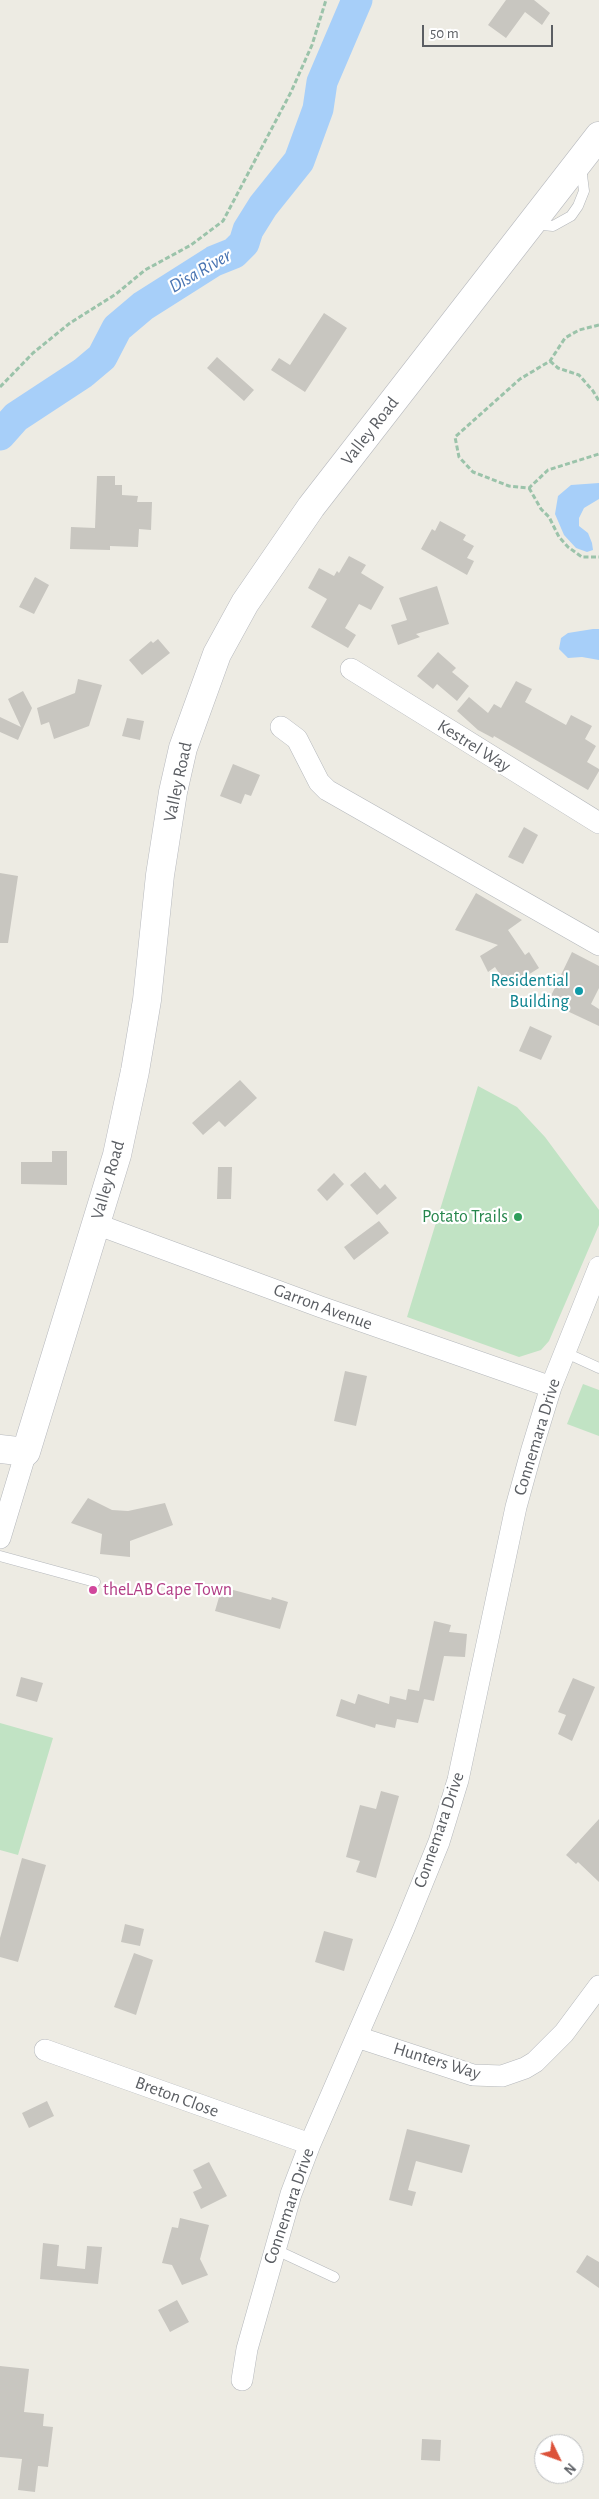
<!DOCTYPE html>
<style>
body{margin:0}
#map{position:relative;width:599px;height:2499px;overflow:hidden;background:#edebe3;font-family:"Alegreya Sans",sans-serif}
canvas{display:block}
.north{position:absolute;left:534px;top:2434px;width:50px;height:50px;box-sizing:border-box;background:#fff;border:1px solid #bdbfc1;border-radius:50%;rotate:132deg;font-size:14px;font-weight:700;line-height:20px;text-align:center;color:#5b5e63}
.north::after{content:'';display:block;margin:auto;width:18px;height:22px;background:#dc523a;clip-path:polygon(50% 0,100% 100%,50% 72%,0 100%)}
.scale{position:absolute;left:422px;top:25px;width:131px;height:22px;box-sizing:border-box;border:2px solid #5b5e63;border-top:0;padding-left:6px;font-size:15px;line-height:18px;white-space:nowrap;color:#5b5e63;-webkit-text-stroke:4px #fff;paint-order:stroke}
</style>
<div id="map">
<canvas width="599" height="2499"></canvas>
<div class="north">N</div>
<div class="scale">50 m</div>
</div>
<script>
const context = document.querySelector('canvas').getContext('2d');
context.lineJoin = 'round';
function paint(path, color) {
  context.fillStyle = color;
  context.fill(path, 'evenodd');
}
function toPath(rows) {
  const path = new Path2D();
  for (const r of rows) {
    path.moveTo(r[0], r[1]);
    for (let i = 2; i < r.length; i += 2) path.lineTo(r[i], r[i + 1]);
  }
  return path;
}
function stroke(path, color, width, dash) {
  context.strokeStyle = color;
  context.lineWidth = width;
  context.lineCap = dash ? 'butt' : 'round';
  context.setLineDash(dash || []);
  context.stroke(path);
}
function write(font, color, halo, rows, align = 'center') {
  context.font = font + ' "Alegreya Sans",sans-serif';
  context.lineWidth = 4.5;
  context.setLineDash([]);
  context.textBaseline = 'middle';
  context.strokeStyle = halo;
  context.fillStyle = color;
  for (const [text, x, y, turn = 0] of rows) {
    context.save();
    context.translate(x, y);
    context.rotate((+turn || 0) * Math.PI / 180);
    context.textAlign = isNaN(turn) ? turn : align;
    if (halo) context.strokeText(text, 0, 0);
    context.fillText(text, 0, 0);
    context.restore();
  }
}
paint(toPath([
 [478,1086,517,1107,545,1137,599,1210,599,1225,549,1341,541,1350,519,1357,407,1317],
 [583,1384,599,1390,599,1436,567,1424],
 [0,1723,53,1738,18,1855,0,1850]
]), '#c1e3c4');
paint(toPath([
 [599,483,599,499,584,508,579,518,579,526,588,533,592,543,593,550,587,552,576,548,564,535,555,514,558,496,571,485],
 [593,629,599,629,599,660,582,657,568,658,559,649,561,638,568,633]
]), '#a7cff9');
stroke(toPath([
 [0,435,16,417,83,373,102,357,117,328,143,306,214,261,234,253,244,243,248,230,263,206,299,161,318,109,322,82,357,0]
]), '#a7cff9', 31);
paint(toPath([
 [506,0,534,0,550,13,542,25,525,12,506,38,488,25],
 [324,313,347,328,305,392,271,370,279,358,290,365],
 [217,357,254,390,244,401,207,368],
 [97,476,115,476,115,485,122,485,122,495,138,496,137,502,152,502,151,530,139,529,138,547,110,546,110,550,70,549,71,527,95,528],
 [440,521,466,535,463,540,474,546,467,558,474,561,467,575,421,549,432,529,435,531],
 [349,556,366,565,361,573,384,587,371,610,359,604,345,628,356,635,348,648,311,627,327,599,308,588,319,568,334,576,337,571,339,573],
 [35,577,49,585,34,614,19,607],
 [437,586,449,624,416,634,420,637,398,645,391,625,407,620,399,598],
 [158,639,170,653,142,675,129,660,151,641,153,643],
 [438,652,456,668,452,672,469,686,457,701,437,684,433,689,417,676],
 [78,679,102,685,89,726,54,739,49,722,41,725,37,708,75,693],
 [516,681,532,689,525,702,566,725,571,715,592,726,585,739,596,746,587,762,599,769,599,771,588,790,494,736,493,738,478,730,457,711,469,697,488,713,494,704,501,708],
 [23,691,32,708,18,740,0,732,0,717,21,727,8,699],
 [127,718,144,721,140,740,122,736],
 [233,764,260,775,251,796,245,794,241,804,220,796],
 [524,827,538,835,523,864,508,857],
 [0,873,18,876,8,943,0,943],
 [476,893,522,920,508,930,525,955,529,952,539,968,520,980,517,976,506,984,495,967,488,972,480,956,498,945,455,930],
 [572,952,599,966,599,988,591,1004,599,1009,599,1026,548,1002],
 [530,1026,552,1036,541,1060,519,1051],
 [240,1080,257,1098,225,1127,219,1121,203,1135,192,1123],
 [52,1151,67,1151,67,1185,21,1184,21,1162,52,1162],
 [218,1167,232,1167,231,1199,217,1199],
 [365,1172,380,1189,385,1184,397,1198,377,1215,350,1185],
 [334,1173,344,1184,327,1201,317,1190],
 [379,1221,389,1233,354,1260,344,1247],
 [345,1371,367,1376,356,1426,334,1421],
 [88,1498,112,1510,128,1511,165,1503,173,1525,130,1541,130,1557,100,1554,102,1534,71,1523],
 [222,1587,271,1600,272,1597,288,1602,280,1629,215,1611],
 [434,1621,451,1625,449,1632,467,1634,465,1657,444,1656,434,1701,424,1699,418,1723,397,1719,395,1728,376,1724,375,1728,336,1716,341,1699,355,1704,358,1694,389,1704,390,1696,406,1700,408,1689,419,1691],
 [21,1677,43,1683,37,1702,16,1696],
 [573,1678,595,1687,572,1741,558,1734,566,1715,558,1712],
 [381,1791,399,1796,376,1878,356,1872,360,1861,346,1857,360,1805,376,1809],
 [599,1819,599,1882,578,1862,576,1864,566,1855],
 [22,1858,46,1865,18,1962,0,1957,0,1938],
 [125,1924,144,1929,140,1946,121,1942],
 [324,1931,353,1939,344,1971,315,1962],
 [134,1953,153,1960,136,2015,114,2007],
 [47,2101,54,2116,29,2128,22,2113],
 [407,2129,470,2145,462,2173,416,2161,408,2190,416,2192,412,2206,389,2200],
 [209,2162,227,2196,201,2209,193,2192,202,2188,193,2170],
 [180,2218,209,2225,200,2259,208,2275,182,2285,172,2265,162,2263,172,2227,178,2228],
 [43,2243,59,2245,57,2266,85,2269,87,2246,102,2247,98,2284,40,2279],
 [587,2255,599,2262,599,2288,576,2272],
 [177,2300,189,2322,170,2332,158,2310],
 [0,2366,29,2369,24,2412,44,2414,43,2426,53,2427,48,2467,38,2466,35,2492,18,2490,22,2459,0,2457],
 [422,2439,441,2440,440,2461,421,2460]
]), '#c8c6c0');
const lane = toPath([
 [533,224,553,226,571,216,578,206,584,191,581,167],
 [564,1352,599,1368],
 [0,1556,95,1582],
 [274,2249,334,2277]
]);
const street = toPath([
 [351,669,599,823],
 [281,727,297,739,319,782,327,790,599,945],
 [96,1224,321,1307,551,1387],
 [0,1538,26,1452],
 [357,2037,473,2075,502,2076,525,2068,535,2062,564,2033,599,1986],
 [45,2050,310,2144],
 [242,2380,247,2349,291,2194,310,2144,404,1928,439,1842,458,1780,516,1507,532,1449,551,1387,599,1267]
]);
const secondary = toPath([
 [0,1449,26,1452,117,1155,135,1071,147,1000,160,875,173,792,183,748,217,654,245,603,311,507,599,136]
]);
stroke(lane, '#b5b8bc', 11);
stroke(street, '#b5b8bc', 22);
stroke(secondary, '#b7b9be', 29);
stroke(toPath([
 [599,325,579,330,565,338,550,361,520,379,455,437,459,457,473,472,509,486,529,488,548,470,599,454],
 [550,361,558,368,579,375,593,391,599,401],
 [0,387,33,353,70,323,116,294,145,270,191,245,223,221,291,92,312,45,326,0],
 [529,488,541,509,549,517,559,537,568,547,582,557,599,557]
]), '#9bc3aa', 3, [5, 2.5]);
stroke(lane, '#fff', 10);
stroke(street, '#fff', 21);
stroke(secondary, '#fff', 28);
for (const [x, y, r, color] of [
 [579,991,5,"#0f9aa8"],
 [518,1217,5,"#2e9e5b"],
 [93,1590,5,"#d1479c"]
]) {
  const dot = new Path2D();
  dot.arc(x, y, r, 0, 2 * Math.PI);
  context.fillStyle = color;
  context.fill(dot);
  stroke(dot, '#fff', 2);
}
write('18px', '#5b5e63', '#fff', [
 ["Valley Road",370,431,-52],
 ["Kestrel Way",474,746,32],
 ["Valley Road",178,782,-78],
 ["Valley Road",108,1180,-74],
 ["Garron Avenue",323,1307,20],
 ["Connemara Drive",537,1437,-73],
 ["Connemara Drive",439,1830,-71],
 ["Hunters Way",437,2061,17],
 ["Breton Close",177,2097,20],
 ["Connemara Drive",289,2206,-71]
]);
write('18px', '#0d838f', '#fff', [
 ["Residential",569,981],
 ["Building",569,1002]
], 'right');
write('18px', '#27864d', '#fff', [
 ["Potato Trails",508,1217]
], 'right');
write('18px', '#b23c85', '#fff', [
 ["theLAB Cape Town",103,1590]
], 'left');
write('italic 19px', '#4974b2', '#fff', [
 ["Disa River",200,271,-30]
]);
</script>
